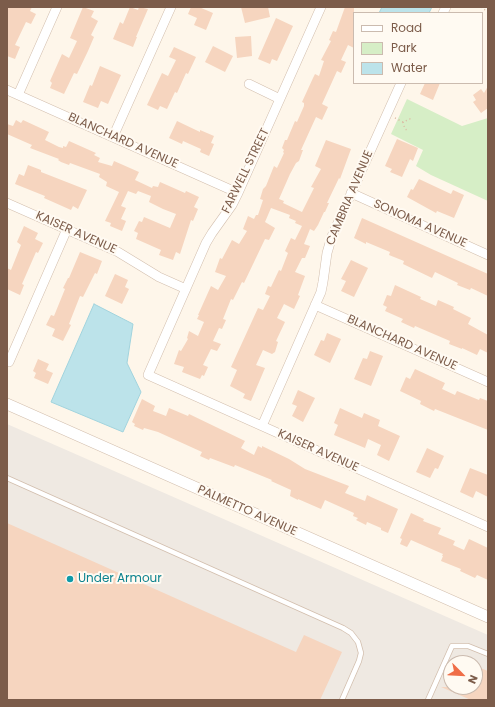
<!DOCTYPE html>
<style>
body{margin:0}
#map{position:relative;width:495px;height:707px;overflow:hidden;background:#fef6ea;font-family:Poppins,sans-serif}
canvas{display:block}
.frame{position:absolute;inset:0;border:8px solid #7c5c4a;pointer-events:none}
.legend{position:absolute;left:353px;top:12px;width:130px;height:72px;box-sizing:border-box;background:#fffaf2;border:1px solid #cbbbaf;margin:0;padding:5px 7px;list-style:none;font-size:12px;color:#7c5c4a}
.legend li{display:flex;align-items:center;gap:8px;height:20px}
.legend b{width:20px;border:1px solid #cbbbaf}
.north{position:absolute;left:443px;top:655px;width:40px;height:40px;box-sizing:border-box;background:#fffaf2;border:1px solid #cbbbaf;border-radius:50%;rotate:114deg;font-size:11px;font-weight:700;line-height:16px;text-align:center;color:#7c5c4a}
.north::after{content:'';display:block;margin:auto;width:14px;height:18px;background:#ef6d47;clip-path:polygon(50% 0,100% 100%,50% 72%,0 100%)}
</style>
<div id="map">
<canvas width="495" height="707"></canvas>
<div class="frame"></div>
<ul class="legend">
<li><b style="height:5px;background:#fff"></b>Road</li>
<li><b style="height:11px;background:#d6eec6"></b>Park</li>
<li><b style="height:11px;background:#bce3ea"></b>Water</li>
</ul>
<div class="north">N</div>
</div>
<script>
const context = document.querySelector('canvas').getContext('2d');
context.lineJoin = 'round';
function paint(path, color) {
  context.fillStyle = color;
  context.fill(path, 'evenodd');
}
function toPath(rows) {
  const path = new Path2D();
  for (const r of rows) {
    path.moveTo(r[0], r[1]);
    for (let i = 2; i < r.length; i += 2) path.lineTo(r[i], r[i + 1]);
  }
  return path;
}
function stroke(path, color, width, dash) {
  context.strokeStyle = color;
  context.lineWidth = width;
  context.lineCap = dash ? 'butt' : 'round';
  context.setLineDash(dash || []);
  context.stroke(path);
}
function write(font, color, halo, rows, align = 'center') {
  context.font = font + ' Poppins,sans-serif';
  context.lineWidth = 4;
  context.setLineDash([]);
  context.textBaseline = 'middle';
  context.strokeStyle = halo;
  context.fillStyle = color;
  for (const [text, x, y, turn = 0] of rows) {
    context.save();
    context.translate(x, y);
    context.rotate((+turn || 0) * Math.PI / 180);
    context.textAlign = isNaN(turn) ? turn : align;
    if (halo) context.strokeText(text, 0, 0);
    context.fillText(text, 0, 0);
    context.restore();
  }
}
paint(toPath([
 [7,424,488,635,488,700,7,700],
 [451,663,475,663,475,687,451,687]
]), '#efe9e2');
paint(toPath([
 [407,99,462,126,488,118,488,201,431,175,416,166,423,150,391,134]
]), '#d6eec6');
const water = toPath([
 [382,7,432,7,429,13,379,13,382,7],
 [94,304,133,324,127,363,141,392,123,432,51,402,94,304]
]);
paint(water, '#bce3ea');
stroke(water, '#a1d3dd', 1);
paint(toPath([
 [7,7,32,7,30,11,36,14,31,24,26,22,15,45,20,47,15,59,7,56],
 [83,7,94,11,91,17,98,21,91,35,94,37,88,51,77,74,74,73,64,94,50,88,52,83,50,81,62,54,69,58,77,41,70,38],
 [130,7,138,10,139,7,148,9,136,37,137,37,133,47,113,39,120,22,123,24],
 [191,7,199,7,213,13,206,30,194,25,197,18,188,14],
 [241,7,268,7,270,17,245,23],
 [345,7,354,7,354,48,348,45,341,60,346,62,341,73,337,71,322,104,328,107,322,120,316,117,301,150,303,150,299,161,296,163,290,174,279,199,284,201,283,203,302,212,314,188,311,187,321,169,315,166,326,140,351,149,340,179,339,178,327,203,329,203,325,212,324,212,318,225,314,231,310,229,304,244,310,246,305,258,302,258,295,272,305,276,298,295,300,296,294,309,284,304,277,318,285,322,276,341,278,342,275,352,272,354,263,350,256,365,265,368,251,401,243,398,245,394,230,386,237,370,231,367,258,308,263,310,270,296,265,294,268,286,271,287,279,270,281,271,288,253,285,251,291,238,295,240,302,226,295,223,296,221,289,218,290,215,271,208,265,222,275,228,269,240,265,239,244,283,242,282,233,300,231,299,223,319,226,320,222,329,219,328,213,341,221,344,217,351,211,349,203,365,208,367,204,376,202,375,200,379,182,372,184,367,174,364,179,350,181,351,188,339,187,338,189,331,198,336,204,322,197,319,199,315,198,315,211,286,218,290,226,276,215,272,220,258,222,259,232,240,239,244,247,231,243,229,248,216,254,219,256,215,258,215,263,200,260,199,263,189,266,186,274,166,277,168,284,153,283,152,284,150,282,148,285,140,287,140,295,121,297,122,304,106,304,103,302,102,313,78,315,74,319,76,324,61,321,60,331,41,329,40,333,31,336,32],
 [276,18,293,26,277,61,272,59,270,64,258,59],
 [251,36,252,56,237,58,235,37],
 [213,46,233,56,225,72,205,62],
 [174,47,196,57,188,74,186,73,177,93,175,92,167,109,160,106,158,110,147,105,162,73,168,76,176,60,169,57],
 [100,66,121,75,108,104,101,101,98,108,83,102,90,85,92,86],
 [425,83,440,83,433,100,420,94],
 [488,86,488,108,481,113,473,102,476,100,473,95,481,89,484,93],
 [16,120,21,123,23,120,49,132,45,140,59,147,63,148,63,146,66,147,69,141,96,153,94,155,100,158,98,162,112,166,114,161,139,172,135,180,152,188,153,186,158,187,160,182,185,193,186,191,199,197,194,207,198,209,193,221,191,220,180,254,176,252,173,260,159,255,161,250,136,239,138,233,134,231,139,221,142,222,144,217,170,228,176,214,163,209,149,202,151,196,138,191,136,194,128,191,121,206,126,208,121,219,126,221,122,231,110,226,111,223,105,221,119,192,106,186,107,182,99,177,100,174,70,163,69,165,61,162,58,160,59,159,30,148,32,145,7,134,7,124,13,126],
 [177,121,200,132,200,130,214,136,211,143,214,144,209,156,200,152,201,149,183,141,182,144,169,138],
 [397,139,418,148,413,161,410,159,402,177,390,172,392,169,385,166],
 [28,165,41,170,41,172,87,190,78,209,73,206,71,210,44,198,45,196,15,184,19,174,24,176],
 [419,179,451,194,453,190,464,195,454,218,437,211,436,213,407,197,411,189,413,190],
 [362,218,488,274,488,296,471,288,470,290,457,285,458,283,435,272,432,278,403,264,404,261,389,255,390,252,366,242,366,244,354,238],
 [24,226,38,233,35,239,43,243,38,253,36,252,22,284,24,285,20,295,7,289,7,268,11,270,21,245,17,242],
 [80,252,102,261,97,274,95,273,83,297,80,296,69,324,71,325,63,341,52,336,55,329,46,325,51,315,54,316,65,289,63,288,68,278,69,278],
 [351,260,368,268,354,297,341,291,346,281,341,279],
 [115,274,128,280,125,287,129,289,122,304,105,296],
 [395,285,421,297,420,299,436,306,438,300,454,307,453,309,471,318,468,324,488,335,488,353,480,349,477,355,462,348,462,349,449,344,450,341,415,326,414,328,401,322,403,319,385,311,387,307,383,305,387,295,391,296],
 [327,333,341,339,330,363,314,355,321,340,324,341],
 [370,351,383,356,371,386,354,379,363,358,367,359],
 [38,359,49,364,46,370,53,373,48,384,34,378,36,373,33,371],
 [415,369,445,383,442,389,455,395,457,391,479,400,480,398,488,401,488,430,435,409,434,411,420,404,421,401,400,391,406,377,410,379],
 [298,390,315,398,303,422,292,416,297,406,292,404],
 [142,399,155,406,153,411,166,416,169,408,188,416,189,414,245,441,241,448,254,455,258,446,262,448,262,446,289,459,305,469,349,486,345,493,365,501,367,495,371,497,398,509,388,533,381,530,381,528,367,522,366,525,356,520,358,518,353,516,354,513,325,500,321,509,298,499,298,500,290,496,291,490,271,481,272,480,235,465,234,467,210,458,209,460,200,456,202,452,158,432,144,428,143,430,134,426,135,424,132,422],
 [340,408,362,418,364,413,380,420,378,426,400,436,389,461,377,455,381,445,368,439,365,448,334,435,338,425,334,423],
 [427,448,444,456,438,469,435,468,430,478,416,472],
 [470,468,488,475,488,497,476,491,473,498,460,492],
 [411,513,424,519,423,521,441,528,438,534,455,541,453,545,464,550,469,539,488,548,488,580,477,575,475,578,460,571,461,569,441,561,443,556,442,556,443,554,411,540,407,547,400,544,402,539,400,538],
 [7,523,296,652,304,635,342,652,320,700,7,700],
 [475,666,488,671,488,700,471,700,441,687,475,687]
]), '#f6d5bf');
const service = toPath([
 [7,478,343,628,351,633,358,642,361,653,359,661,342,700],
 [428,700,452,646,468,646,488,654]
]);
const minor = toPath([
 [321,7,238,193,232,205,212,233,206,243,148,375,488,527],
 [443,13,446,7],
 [249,84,280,99],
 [7,90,238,193],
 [18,95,57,7],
 [113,137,171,7],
 [351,193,488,255],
 [7,203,118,252,159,277,186,289],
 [315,305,488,382],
 [9,362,67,229],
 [262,426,321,292,323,282,327,253,332,236,401,83]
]);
const tertiary = toPath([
 [7,404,488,617]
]);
stroke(service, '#d2bead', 6);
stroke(minor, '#d2bead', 10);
stroke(tertiary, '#d2bead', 12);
stroke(toPath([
 [481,7,488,12],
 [395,118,403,122,410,119,413,120],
 [403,122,405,129,407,130]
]), '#dcb8a1', 1.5, [1, 3]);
stroke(service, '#fff', 4.5);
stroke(minor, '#fff', 9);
stroke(tertiary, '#fff', 11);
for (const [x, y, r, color] of [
 [70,579,4,"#0f9aa8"]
]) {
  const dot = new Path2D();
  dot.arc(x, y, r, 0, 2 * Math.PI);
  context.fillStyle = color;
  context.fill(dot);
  stroke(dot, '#fffaf2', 1.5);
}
write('12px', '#7c5c4a', '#fffaf2', [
 ["BLANCHARD AVENUE",123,141,24],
 ["FARWELL STREET",246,171,-64],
 ["CAMBRIA AVENUE",350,198,-67],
 ["SONOMA AVENUE",420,224,24],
 ["KAISER AVENUE",76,233,24],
 ["BLANCHARD AVENUE",402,343,24],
 ["KAISER AVENUE",318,451,24],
 ["PALMETTO AVENUE",247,511,24]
]);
write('12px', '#0d838f', '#fffaf2', [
 ["Under Armour",78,579]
], 'left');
</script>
